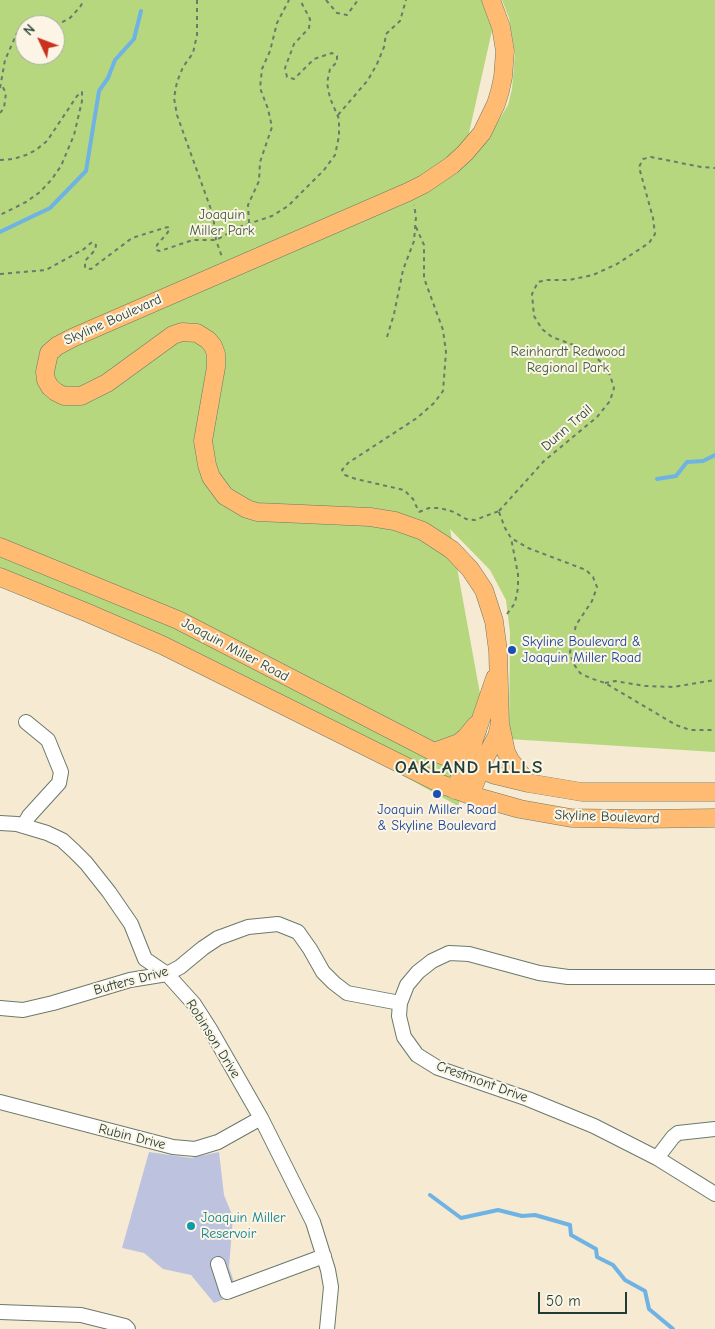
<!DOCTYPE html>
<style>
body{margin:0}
#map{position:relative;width:715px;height:1329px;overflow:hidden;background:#f6ead2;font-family:"Comic Neue",sans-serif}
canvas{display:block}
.north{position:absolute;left:15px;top:15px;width:50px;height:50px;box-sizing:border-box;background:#fcf5e5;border:1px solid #a4ab9e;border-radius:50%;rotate:313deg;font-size:14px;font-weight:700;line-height:20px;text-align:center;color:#1f3d34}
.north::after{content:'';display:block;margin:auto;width:18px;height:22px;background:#c8321e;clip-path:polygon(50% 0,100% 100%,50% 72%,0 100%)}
.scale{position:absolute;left:538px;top:1292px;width:89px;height:22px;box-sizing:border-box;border:2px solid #1f3d34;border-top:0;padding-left:6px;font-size:15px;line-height:18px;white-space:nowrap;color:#1f3d34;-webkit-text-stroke:4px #fcf5e5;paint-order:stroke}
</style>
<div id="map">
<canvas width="715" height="1329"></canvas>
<div class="north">N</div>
<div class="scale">50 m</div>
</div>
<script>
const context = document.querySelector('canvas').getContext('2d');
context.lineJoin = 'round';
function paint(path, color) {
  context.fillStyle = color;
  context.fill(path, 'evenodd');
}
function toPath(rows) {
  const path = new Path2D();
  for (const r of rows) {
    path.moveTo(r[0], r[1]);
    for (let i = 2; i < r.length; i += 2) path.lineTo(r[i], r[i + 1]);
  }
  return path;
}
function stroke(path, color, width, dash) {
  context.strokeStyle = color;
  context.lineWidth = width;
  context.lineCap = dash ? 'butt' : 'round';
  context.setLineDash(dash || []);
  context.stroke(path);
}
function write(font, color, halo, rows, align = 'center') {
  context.font = font + ' "Comic Neue",sans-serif';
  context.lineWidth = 4;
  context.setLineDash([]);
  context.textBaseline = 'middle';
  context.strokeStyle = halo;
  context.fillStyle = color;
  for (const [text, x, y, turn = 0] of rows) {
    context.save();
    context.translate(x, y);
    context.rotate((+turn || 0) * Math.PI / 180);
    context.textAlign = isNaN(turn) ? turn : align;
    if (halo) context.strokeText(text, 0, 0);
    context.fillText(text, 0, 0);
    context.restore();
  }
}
paint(toPath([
 [149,1152,191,1158,219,1152,224,1195,233,1217,229,1267,235,1285,315,1265,214,1303,191,1275,163,1269,144,1253,122,1248]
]), '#bdc3de');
paint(toPath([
 [0,0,495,0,498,4,462,164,491,133,508,105,512,89,515,53,509,18,502,0,715,0,715,752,509,739,510,632,506,600,490,570,450,529,487,732,458,806,288,712,126,634,0,583],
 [25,25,55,25,55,55,25,55]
]), '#b6d77e');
stroke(toPath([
 [0,232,50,208,86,171,99,91,108,78,115,60,134,39,141,11],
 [657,479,676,476,687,462,703,461,715,455],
 [430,1195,461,1218,498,1210,522,1216,535,1215,570,1225,571,1235,596,1249,597,1257,613,1265,625,1280,645,1291,649,1309,673,1329]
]), '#6eb3e4', 4);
const minor = toPath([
 [0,823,17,824,47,833,62,840,74,851,86,863,109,892,131,924,145,959,167,974,194,1004,210,1029,261,1118,313,1222,328,1270,331,1287,327,1329],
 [23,826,29,816,59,783,61,772,48,740,26,722],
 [715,977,568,977,539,973,469,954,449,953,432,961,418,972,407,985,400,1003,399,1016,404,1037,417,1055,438,1068,528,1099,594,1126,657,1158,715,1194],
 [0,1008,23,1010,53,1003,130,980,167,974,180,967,203,948,218,938,248,927,278,924,298,932,310,949,323,972,334,983,347,993,400,1003],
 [0,1102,173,1147,195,1149,218,1142,261,1118],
 [657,1158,673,1137,678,1133,715,1129],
 [218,1264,227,1292,324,1256],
 [0,1312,81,1315,125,1326,128,1329]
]);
const major = toPath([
 [0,547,178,620,434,752,495,775,528,783,582,792,715,792],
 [0,577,88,613,162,645,441,784,470,795,520,809,571,818,638,819,715,818],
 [500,724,506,752,510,760,528,783],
 [434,752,459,743,466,737,476,725],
 [455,790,470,751,495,678],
 [470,795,486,756,497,736,500,724,498,651,494,621,484,590,470,569,452,550,423,531,395,521,370,517,257,512,247,509,225,496,211,477,207,465,203,441,216,367,216,354,213,346,208,340,197,333,182,332,173,335,107,383,81,396,64,396,56,392,50,387,46,380,45,372,49,353,57,346,72,338,408,192,424,184,452,165,465,153,482,133,496,104,500,91,503,77,505,51,501,27,491,0]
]);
stroke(minor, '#6a7a6b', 16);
stroke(major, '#6a7a6b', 19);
stroke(toPath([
 [197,0,197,35,193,53,183,67,177,82,174,98,177,115,187,143,213,215,216,240,222,257],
 [326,0,337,13,347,15,358,0],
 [55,26,70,18,80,7,84,0],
 [0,88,5,60,17,33,22,29,25,28],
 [0,113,4,108,6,93,1,84],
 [338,115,368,80,377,64,384,47,386,34,400,21,406,0],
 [0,160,13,159,26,155,36,150,47,141,77,96,82,92,82,101,74,135,61,166,52,179,40,192,26,202,0,215],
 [249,223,248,205,259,181,260,162,272,127,268,109,260,88,262,69,270,51,277,23,289,0],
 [416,227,424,245,424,278,443,330,446,352,443,391,434,403,417,418,348,463,342,470,345,475,356,479,404,490,413,499,419,512],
 [0,274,46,270,84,249,92,242,96,245,95,250,85,261,85,268,91,269,132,238,164,228,169,227,168,232,157,245,156,250,160,251,193,240,216,240,242,226,272,216,288,206,324,170,335,155,339,136,339,119,330,98,327,83,330,69,337,62,337,56,332,53,314,59,294,79,287,77,285,68,294,44,309,28,310,19,300,0],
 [387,337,394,314,403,270,414,241,416,217,414,205],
 [499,511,544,461,597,417,610,401,614,388,610,375,601,362,587,350,552,337,542,329,534,316,532,294,538,282,547,280,569,280,593,275,617,264,649,243,655,234,653,218,639,167,643,159,651,157,701,167,715,168],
 [419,512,429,508,440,508,454,512,466,519,475,520,499,511],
 [499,512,505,528,511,538,528,548,586,570,593,577,597,587,592,601,576,625,570,652,573,663,580,673,590,678,605,683,676,725,690,730,715,730],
 [507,614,515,603,518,588,518,574,511,538],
 [605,683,615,681,645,686,673,687,715,680]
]), '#6a7a6b', 2, [4, 4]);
stroke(minor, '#fff', 14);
stroke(major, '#ffbb71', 18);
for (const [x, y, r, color] of [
 [512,650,5,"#1a4fb4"],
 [437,794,5,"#1a4fb4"],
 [191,1226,5,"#0f9aa8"]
]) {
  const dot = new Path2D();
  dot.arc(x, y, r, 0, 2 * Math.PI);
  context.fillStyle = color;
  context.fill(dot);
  stroke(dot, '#fcf5e5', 2);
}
write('14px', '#3d5c43', '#fcf5e5', [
 ["Joaquin",222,215],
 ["Miller Park",222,231],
 ["Reinhardt Redwood",568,352],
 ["Regional Park",568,368]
]);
write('14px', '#1f3d34', '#fcf5e5', [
 ["Skyline Boulevard",113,320,-24],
 ["Dunn Trail",567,428,-41],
 ["Joaquin Miller Road",235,650,28],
 ["Skyline Boulevard",607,817,2],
 ["Butters Drive",131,981,-15],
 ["Robinson Drive",213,1039,58],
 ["Crestmont Drive",482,1082,20],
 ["Rubin Drive",132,1137,14]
]);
write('14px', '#164399', '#fcf5e5', [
 ["Skyline Boulevard &",522,642],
 ["Joaquin Miller Road",522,658],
 ["Joaquin Miller Road",437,810,"center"],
 ["& Skyline Boulevard",437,826,"center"]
], 'left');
write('14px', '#0d838f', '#fcf5e5', [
 ["Joaquin Miller",201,1218],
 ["Reservoir",201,1234]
], 'left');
context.letterSpacing = '1px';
write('bold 19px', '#1f3d34', '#fcf5e5', [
 ["OAKLAND HILLS",469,768]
]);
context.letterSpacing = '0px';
</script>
